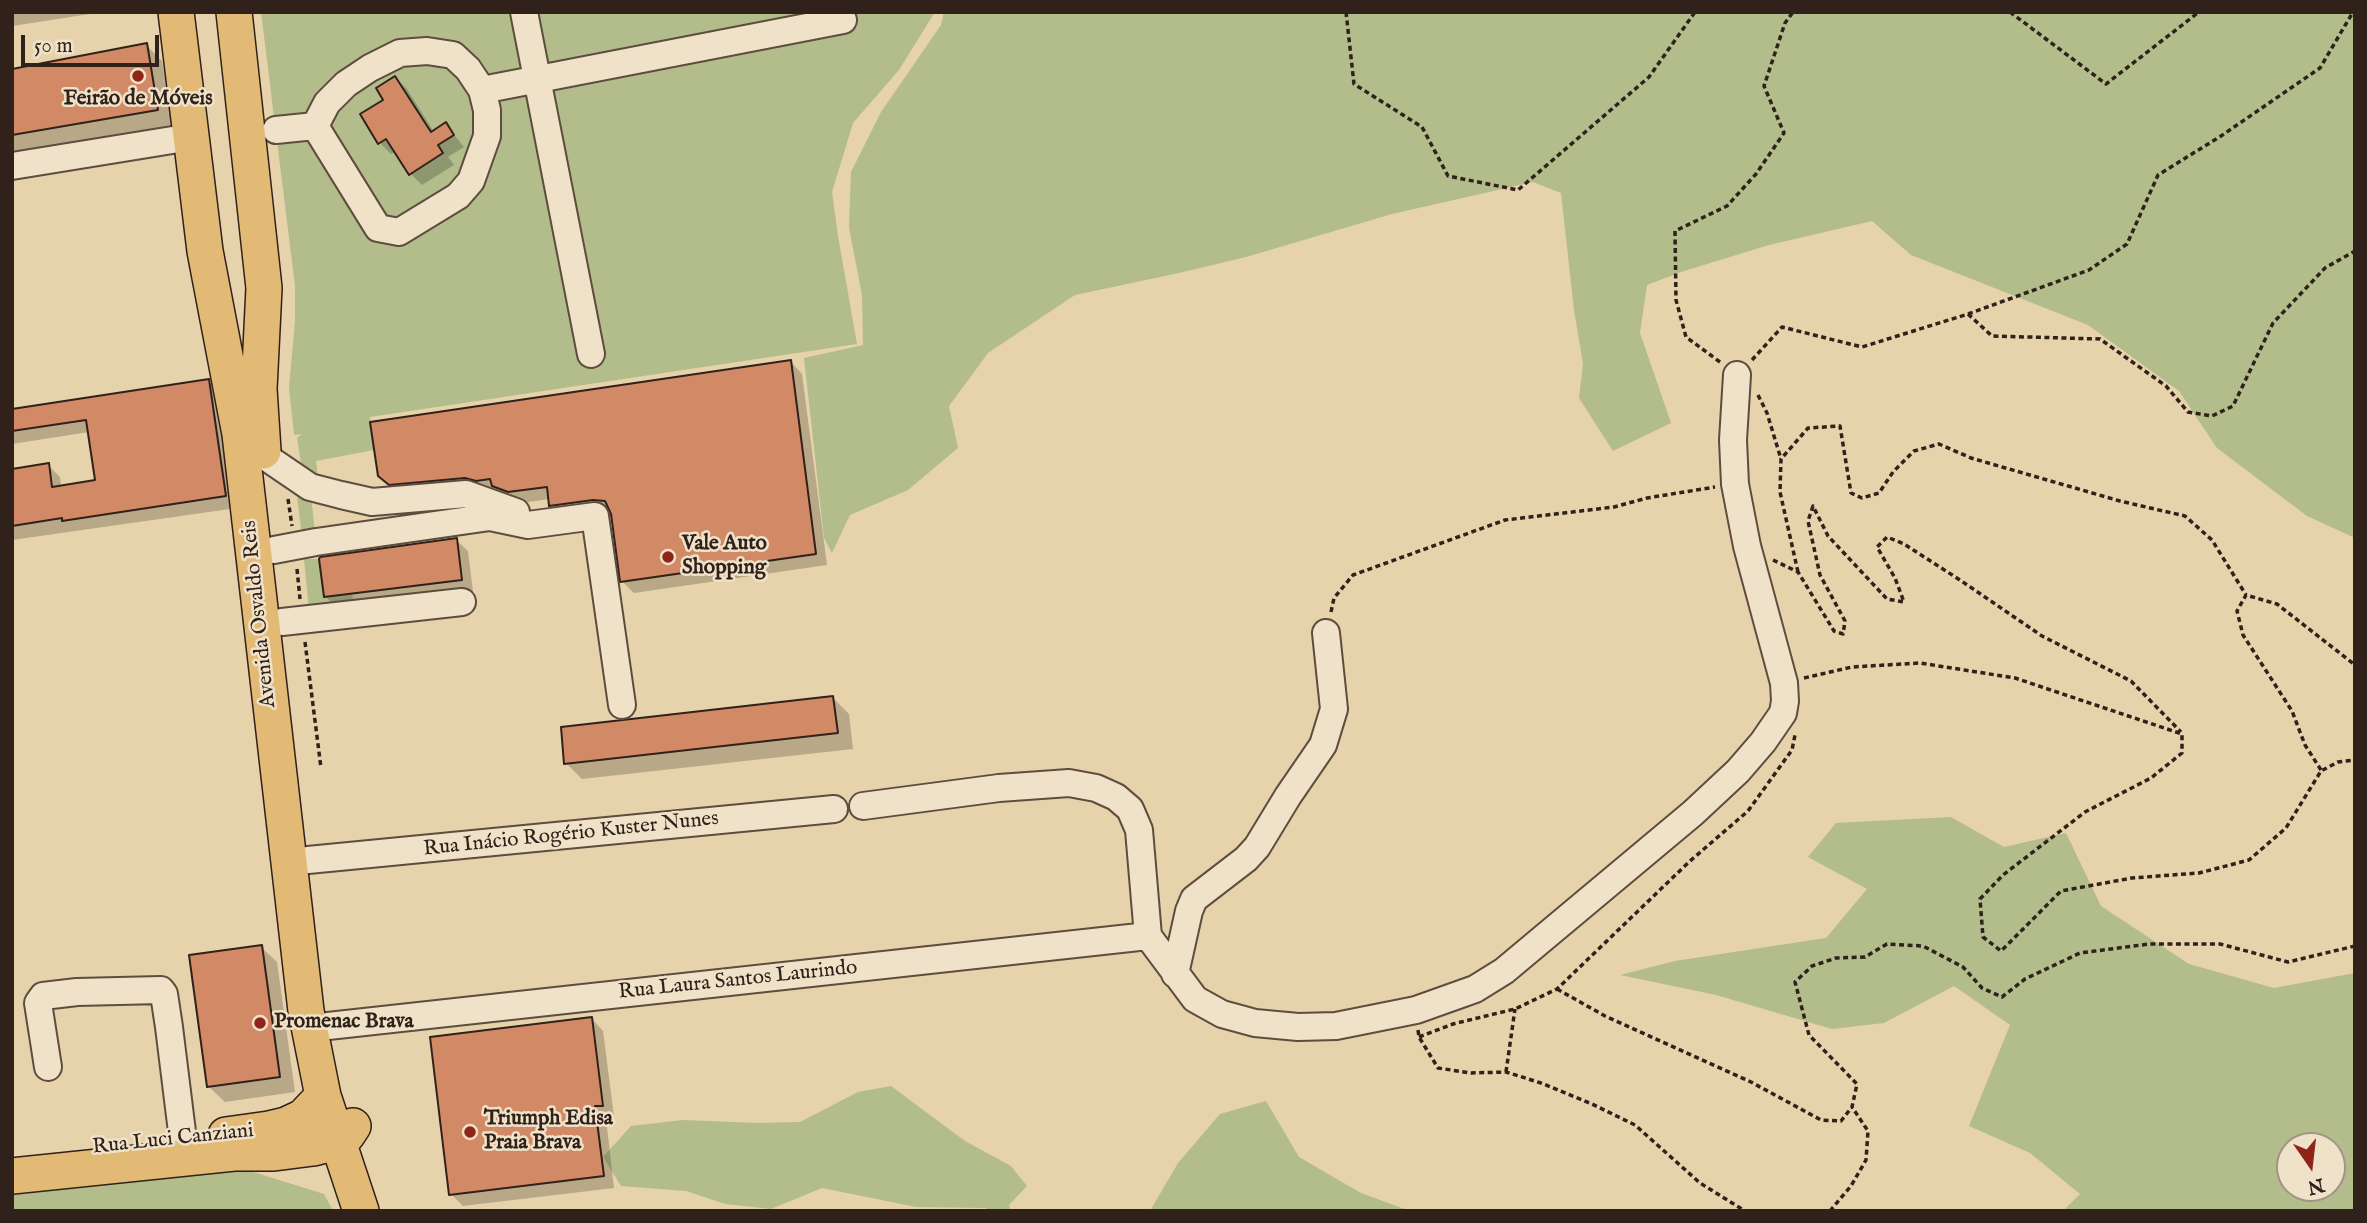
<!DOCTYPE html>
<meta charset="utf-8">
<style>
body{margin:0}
#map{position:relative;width:2367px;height:1223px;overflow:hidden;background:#e6d2ab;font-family:"IM FELL English",serif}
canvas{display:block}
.frame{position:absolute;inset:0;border:14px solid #30211b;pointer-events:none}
.north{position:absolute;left:2276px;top:1132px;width:70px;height:70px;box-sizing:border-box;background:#efe2c8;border:2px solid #a39583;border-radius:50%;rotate:166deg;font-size:19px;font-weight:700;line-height:28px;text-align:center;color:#30211b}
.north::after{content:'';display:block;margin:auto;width:24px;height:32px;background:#8f2418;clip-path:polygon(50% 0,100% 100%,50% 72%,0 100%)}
.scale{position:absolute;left:21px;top:35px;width:138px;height:32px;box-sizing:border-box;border:4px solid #30211b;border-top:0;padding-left:9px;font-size:21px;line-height:24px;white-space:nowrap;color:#30211b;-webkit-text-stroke:5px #efe2c8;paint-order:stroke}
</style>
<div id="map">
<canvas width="2367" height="1223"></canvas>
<div class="frame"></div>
<div class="north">N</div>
<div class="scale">50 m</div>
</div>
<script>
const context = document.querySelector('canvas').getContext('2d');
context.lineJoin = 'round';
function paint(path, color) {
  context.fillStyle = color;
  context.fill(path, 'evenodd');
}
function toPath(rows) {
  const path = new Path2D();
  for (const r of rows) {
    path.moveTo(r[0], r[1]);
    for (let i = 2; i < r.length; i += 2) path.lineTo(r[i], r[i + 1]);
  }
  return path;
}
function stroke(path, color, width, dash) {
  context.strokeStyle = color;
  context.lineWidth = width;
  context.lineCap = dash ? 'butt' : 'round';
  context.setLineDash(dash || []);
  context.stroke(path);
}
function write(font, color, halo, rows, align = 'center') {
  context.font = font + ' "IM FELL English",serif';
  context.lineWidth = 5;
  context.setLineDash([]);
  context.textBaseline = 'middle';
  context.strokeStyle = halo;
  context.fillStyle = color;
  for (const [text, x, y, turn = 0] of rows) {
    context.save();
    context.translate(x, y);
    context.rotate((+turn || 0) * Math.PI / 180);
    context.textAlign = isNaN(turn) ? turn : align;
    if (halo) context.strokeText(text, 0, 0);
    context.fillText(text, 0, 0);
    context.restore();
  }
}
paint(toPath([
 [261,12,935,12,899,70,853,123,832,192,838,236,857,344,370,417,374,450,316,461,318,478,302,470,297,438,302,434,294,435,289,388,295,320,295,286],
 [396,76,431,132,446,123,438,145,443,153,409,174,386,139,378,143,360,115,383,100,376,88],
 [944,12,2355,12,2355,538,2307,516,2217,448,2179,391,2088,325,1911,255,1872,221,1769,245,1681,272,1647,285,1640,333,1671,423,1613,451,1579,398,1583,364,1574,310,1561,193,1533,182,1392,214,1246,257,1179,273,1075,295,988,353,949,406,958,448,908,490,850,515,832,553,824,538,804,358,863,345,862,295,849,228,851,172,881,112,941,25],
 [297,495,311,495,315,534,302,538],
 [304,559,319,559,324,597,352,594,354,604,309,610],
 [1951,817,2004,847,2066,833,2101,906,2189,964,2274,988,2355,973,2355,1211,2063,1211,2080,1194,2030,1153,1969,1126,2010,1025,1954,986,1884,1023,1832,1029,1716,995,1620,975,1675,961,1826,938,1867,889,1808,857,1836,823],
 [2332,1146,2332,1188,2290,1188,2290,1146],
 [891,1086,965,1141,1011,1166,1027,1186,1009,1205,1011,1211,988,1211,986,1208,916,1207,822,1188,771,1209,725,1204,686,1191,621,1186,603,1157,631,1126,683,1120,758,1123,800,1122,858,1092],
 [1266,1101,1299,1157,1361,1193,1410,1211,1150,1211,1178,1163,1220,1114],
 [247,1170,324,1194,333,1211,12,1211,12,1195]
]), '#b2bd8b');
paint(toPath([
 [12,12,103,12,12,26],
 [146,45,162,61,173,125,12,153,12,71],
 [395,78,407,89,434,132,446,125,464,147,448,157,454,165,422,185,410,173,396,151,391,154,380,143,386,100],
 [791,362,802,374,827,565,634,593,622,581,612,512,563,517,551,505,550,499,521,503,505,498,498,490,392,487,380,475],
 [208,381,220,392,237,508,12,540,12,470,48,465,60,477,61,487,97,482,89,432,12,444,12,409],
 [456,540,468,551,473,592,337,608,325,596],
 [833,698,849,714,853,749,582,779,566,763],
 [261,947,277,962,295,1092,225,1102,209,1087],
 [592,1019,603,1031,614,1117,606,1118,614,1188,463,1206,451,1194]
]), '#0003');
const building = toPath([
 [147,43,158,110,12,135,12,69,147,43],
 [395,76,431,132,446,122,454,135,438,145,443,153,409,175,386,139,378,144,360,114,383,100,376,88,395,76],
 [791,360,816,554,620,582,611,514,605,501,593,500,549,506,547,487,508,492,492,486,490,479,476,481,465,478,389,485,378,476,370,422,791,360],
 [209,379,226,496,62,521,62,518,12,526,12,469,49,463,52,487,95,480,86,420,12,431,12,409,209,379],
 [457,538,462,580,324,597,319,559,320,557,457,538],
 [833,696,838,733,564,764,561,727,833,696],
 [262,945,280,1077,207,1087,189,955,262,945],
 [592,1017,603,1106,595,1106,604,1176,449,1195,430,1037,592,1017]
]);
paint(building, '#d18a65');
stroke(building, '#30211b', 2);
const minor = toPath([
 [524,12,591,354],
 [427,51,453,55,468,69,482,90,487,110,487,136,471,181,458,196,399,232,378,228,315,126,327,103,346,84,370,68,400,53,427,51],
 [482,90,843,20],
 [276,130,315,126],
 [12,166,191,137],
 [263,455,310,487,341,495,372,502,466,494,516,512],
 [274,550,316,542,490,517,528,525,595,516,622,705],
 [282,622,462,602],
 [863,806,999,788,1069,783,1096,788,1116,797,1130,809,1139,830,1148,936,1195,999,1222,1014,1255,1023,1298,1027,1336,1026,1416,1010,1475,989,1504,971,1693,813,1738,771,1763,742,1783,713,1785,701,1784,683,1747,546,1735,484,1733,440,1737,375],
 [308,860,834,809],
 [1175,974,1189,911,1194,899,1246,859,1257,847,1288,796,1323,745,1334,709,1326,633],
 [328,1026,1148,936],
 [48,1067,38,1003,43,996,77,992,161,990,164,994,169,1027,183,1140]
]);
const major = toPath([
 [176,12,205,251,240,434,306,1011,323,1096,361,1211],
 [234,12,264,288,259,389,263,451],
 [226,1135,269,1129,286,1125,303,1117,323,1096],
 [12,1176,234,1153,274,1153,313,1148,336,1142,347,1135,353,1126]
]);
stroke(minor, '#5e4d3f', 30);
stroke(major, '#30211b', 38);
stroke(toPath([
 [1346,12,1354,84,1422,127,1448,176,1518,190,1649,77,1695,12],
 [2010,12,2106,84,2199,12],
 [1968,314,1992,336,2100,339,2166,386,2188,412,2212,416,2233,406,2273,323,2325,268,2355,251],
 [1752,360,1782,327,1862,347,1968,314,2089,270,2127,244,2158,175,2221,136,2320,68,2353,12],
 [1720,362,1686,337,1676,300,1675,231,1727,206,1756,174,1784,133,1764,86,1785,23,1793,12],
 [1758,395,1767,413,1781,459],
 [288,499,292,526],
 [1773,560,1798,572,1834,631,1843,634,1845,621,1820,575,1808,521,1813,506,1828,536,1887,599,1904,602,1895,578,1877,547,1887,537,1904,544,1960,580,2042,636,2131,681,2181,732],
 [297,569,300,599],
 [1798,572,1780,492,1781,459,1808,428,1840,426,1851,493,1862,498,1879,493,1893,472,1914,451,1939,444,1971,458,2120,501,2185,516,2212,540,2246,595],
 [1331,612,1334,598,1353,575,1505,520,1614,507,1647,498,1715,487],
 [305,642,321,768],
 [1804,678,1852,667,1920,663,2015,678,2182,734,2182,753,2151,778,2085,812,2003,875,1980,899,1983,937,2001,951,2061,891,2132,878,2199,873,2249,860,2286,828,2321,771,2338,762,2355,760],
 [2321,770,2305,745,2292,711,2243,635,2237,611,2246,595,2277,604,2355,665],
 [1557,989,1605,1016,1751,1082,1821,1120,1841,1121,1852,1107,1857,1084,1809,1035,1795,982,1812,966,1836,958,1865,957,1887,944,1923,946,1963,967,1982,988,2002,997,2025,979,2080,953,2149,944,2220,944,2288,962,2355,946],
 [1418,1030,1419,1037,1438,1068,1471,1073,1506,1072,1541,1083,1592,1104,1635,1125,1700,1183,1745,1211],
 [1419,1037,1453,1024,1515,1009,1557,989,1690,861,1748,811,1792,750,1795,735],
 [1506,1072,1515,1009],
 [1830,1211,1851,1186,1866,1160,1868,1131,1852,1107]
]), '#30211b', 3.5, [5, 3.5]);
stroke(minor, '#efe2c8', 26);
stroke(major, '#e3b976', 35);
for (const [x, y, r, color] of [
 [138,76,7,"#8f2418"],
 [668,557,7,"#8f2418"],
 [260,1023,7,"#8f2418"],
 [470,1132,7,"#8f2418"]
]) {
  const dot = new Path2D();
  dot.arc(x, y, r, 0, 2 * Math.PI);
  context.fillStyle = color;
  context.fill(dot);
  stroke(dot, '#efe2c8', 2.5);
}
write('bold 21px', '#30211b', '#efe2c8', [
 ["Feirão de Móveis",138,100,"center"],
 ["Vale Auto",682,545],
 ["Shopping",682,569],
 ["Promenac Brava",274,1023],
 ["Triumph Edisa",484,1120],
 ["Praia Brava",484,1144]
], 'left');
write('21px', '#30211b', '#efe2c8', [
 ["Avenida Osvaldo Reis",260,614,-96],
 ["Rua Inácio Rogério Kuster Nunes",571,835,-6],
 ["Rua Laura Santos Laurindo",738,981,-6],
 ["Rua Luci Canziani",173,1140,-6]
]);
</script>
